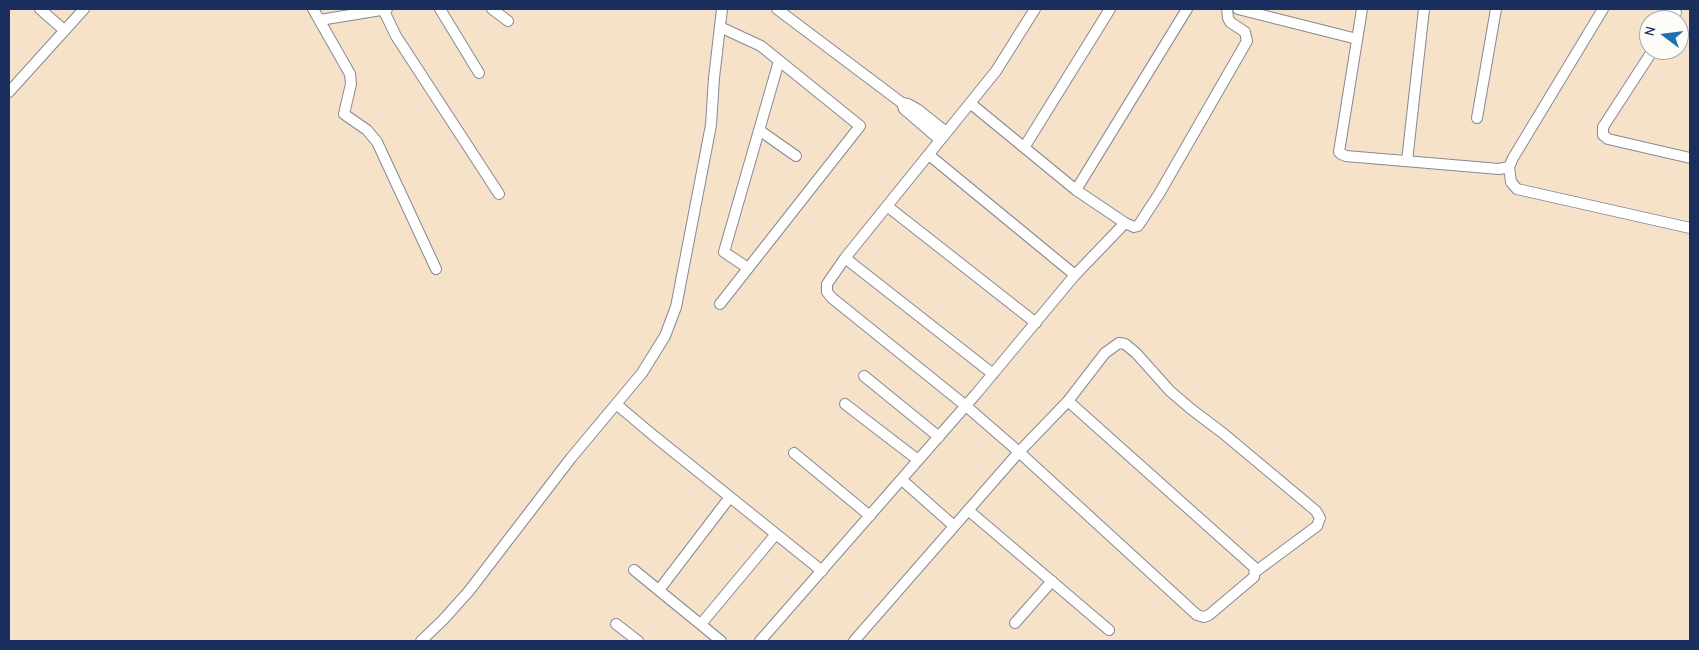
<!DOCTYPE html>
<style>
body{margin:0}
#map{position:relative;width:1699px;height:650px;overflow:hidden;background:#f5e2c9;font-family:"Comic Neue",sans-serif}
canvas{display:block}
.frame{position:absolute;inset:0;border:10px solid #1b2f5e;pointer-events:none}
.north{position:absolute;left:1639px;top:10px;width:50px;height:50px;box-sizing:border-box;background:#fdfcf7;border:1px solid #a3aaba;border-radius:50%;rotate:285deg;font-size:14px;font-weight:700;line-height:20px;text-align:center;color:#1b2f5e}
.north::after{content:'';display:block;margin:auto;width:18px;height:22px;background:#1f6fb2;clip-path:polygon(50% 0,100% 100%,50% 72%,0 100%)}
</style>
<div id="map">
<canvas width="1699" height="650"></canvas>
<div class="frame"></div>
<div class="north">N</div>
</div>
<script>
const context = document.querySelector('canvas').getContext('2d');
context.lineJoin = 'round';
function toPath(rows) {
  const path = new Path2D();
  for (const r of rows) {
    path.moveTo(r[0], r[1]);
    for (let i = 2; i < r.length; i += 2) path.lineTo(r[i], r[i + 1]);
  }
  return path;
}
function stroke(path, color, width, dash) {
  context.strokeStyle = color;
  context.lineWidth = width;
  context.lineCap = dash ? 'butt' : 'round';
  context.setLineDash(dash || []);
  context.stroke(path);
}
const minor = toPath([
 [40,9,64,30],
 [313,9,350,74,351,84,344,114,367,130,377,142,436,269],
 [383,9,396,36,499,194],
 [440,9,479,73],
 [492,9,508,21],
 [777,9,902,103,904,109,940,140],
 [1238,9,1357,39],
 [1362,9,1339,152,1341,154,1346,156,1499,169,1509,167,1513,158,1603,9],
 [1665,9,1675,10,1676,13,1672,20],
 [320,20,387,9],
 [720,27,761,46,860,126,720,304],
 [1653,50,1603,127,1603,135,1608,139,1690,158],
 [9,92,84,9],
 [902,103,908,104,917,109,946,132],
 [1477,118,1496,9],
 [759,130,796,156],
 [1025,146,1110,9],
 [929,155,1075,275],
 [1407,161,1424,9],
 [1509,167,1511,182,1517,189,1690,228],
 [1076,190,1187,9],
 [887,206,1036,323],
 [1125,223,1134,227,1138,226,1159,194,1247,41,1245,32,1230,22,1228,18,1227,9],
 [845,258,993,374],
 [748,268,724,252,779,61],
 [864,376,939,437],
 [1068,401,1105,353,1119,343,1125,344,1136,353,1170,391,1191,409,1224,434,1316,511,1320,518,1317,526,1255,572],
 [616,404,654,436,822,571],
 [845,404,918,460],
 [794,453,870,516],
 [902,480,954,526],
 [968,510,1109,630],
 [634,570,721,641],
 [659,590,730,497],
 [1015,623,1052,581],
 [616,624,638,641],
 [701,624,776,534],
 [421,641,443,620,469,591,571,458,642,373,665,336,676,307,711,125,714,78,722,9],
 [760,641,976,394,1075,275,1125,223,1076,190,970,103],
 [854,641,1019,452,1068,401,1255,568,1254,577,1209,615,1204,617,1197,615,1019,452,966,406,832,298,827,292,827,284,845,258,996,71,1035,9]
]);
stroke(minor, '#888894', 12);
stroke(minor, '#fff', 10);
</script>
